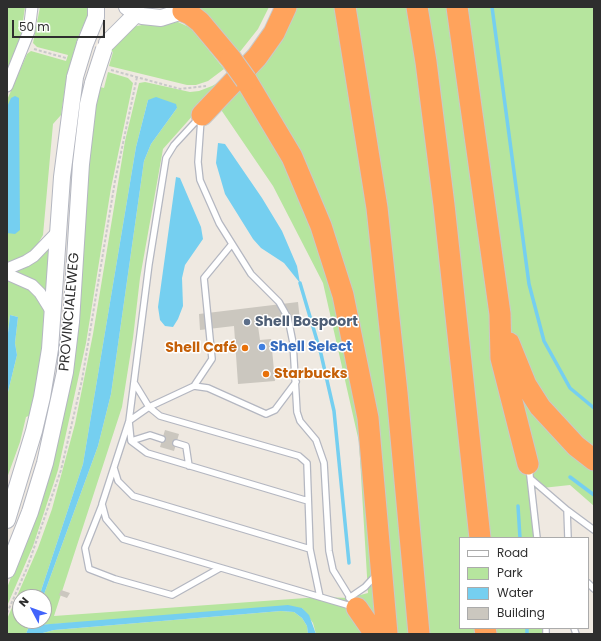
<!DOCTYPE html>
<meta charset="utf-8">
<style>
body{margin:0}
#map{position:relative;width:601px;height:641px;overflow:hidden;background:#efe9e1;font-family:Poppins,sans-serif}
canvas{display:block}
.frame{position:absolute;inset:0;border:8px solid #2e2e2e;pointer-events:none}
.legend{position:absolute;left:459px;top:537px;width:130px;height:92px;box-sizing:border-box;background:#fff;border:1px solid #ababab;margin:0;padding:5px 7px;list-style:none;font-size:12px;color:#2e2e2e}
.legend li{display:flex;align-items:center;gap:8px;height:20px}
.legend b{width:20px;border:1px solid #ababab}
.north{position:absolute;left:12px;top:589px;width:40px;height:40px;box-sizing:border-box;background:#fff;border:1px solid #ababab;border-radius:50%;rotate:311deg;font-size:11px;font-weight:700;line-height:16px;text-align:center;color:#2e2e2e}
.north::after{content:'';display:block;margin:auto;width:14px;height:18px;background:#4264fb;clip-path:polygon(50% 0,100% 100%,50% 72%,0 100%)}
.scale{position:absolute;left:12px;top:20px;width:93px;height:18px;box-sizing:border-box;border:2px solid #2e2e2e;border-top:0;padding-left:5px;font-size:12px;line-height:14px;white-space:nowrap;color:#2e2e2e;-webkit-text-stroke:3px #fff;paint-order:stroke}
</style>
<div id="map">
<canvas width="601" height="641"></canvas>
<div class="frame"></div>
<ul class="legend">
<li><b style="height:5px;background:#fff"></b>Road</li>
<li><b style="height:11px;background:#b6e59e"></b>Park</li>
<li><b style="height:11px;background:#75cff0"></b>Water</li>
<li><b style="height:11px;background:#cbc7bf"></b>Building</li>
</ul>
<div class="north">N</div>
<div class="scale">50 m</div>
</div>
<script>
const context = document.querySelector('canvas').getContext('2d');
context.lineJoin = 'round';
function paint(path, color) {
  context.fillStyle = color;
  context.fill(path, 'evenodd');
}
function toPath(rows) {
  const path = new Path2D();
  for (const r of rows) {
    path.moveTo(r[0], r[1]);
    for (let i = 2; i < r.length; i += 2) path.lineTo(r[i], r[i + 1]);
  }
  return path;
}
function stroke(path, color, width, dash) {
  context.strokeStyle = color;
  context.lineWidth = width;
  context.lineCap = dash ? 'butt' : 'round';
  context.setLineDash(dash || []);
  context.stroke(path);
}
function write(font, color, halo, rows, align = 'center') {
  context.font = font + ' Poppins,sans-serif';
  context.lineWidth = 3;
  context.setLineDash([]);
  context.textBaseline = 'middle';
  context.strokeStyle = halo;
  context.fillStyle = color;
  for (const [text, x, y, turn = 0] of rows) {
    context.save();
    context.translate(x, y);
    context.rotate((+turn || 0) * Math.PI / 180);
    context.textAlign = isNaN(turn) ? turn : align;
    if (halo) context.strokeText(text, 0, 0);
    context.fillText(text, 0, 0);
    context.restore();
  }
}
paint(toPath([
 [7,7,25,7,21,35,7,72],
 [40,7,92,7,79,35,67,75,61,115,53,124,43,235,33,252,12,262,7,262,7,100,27,54,31,51,66,61,68,55,37,47,33,43],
 [197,7,269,7,258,29,235,58],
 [276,7,594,7,594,506,570,485,533,489,536,538,460,538,460,628,543,628,543,634,316,634,313,623,302,608,38,625,35,621,44,621,43,597,98,446,111,394,144,161,151,144,177,108,148,100,136,147,83,464,39,597,20,597,20,621,31,621,26,634,7,634,7,619,38,548,52,509,75,424,93,334,125,141,139,83,145,82,190,92,199,91,212,86,221,81,250,50,264,30],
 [211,95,273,186,323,283,359,442,368,593,349,598,320,597,54,616,122,407,133,338,140,278,163,149],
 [178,22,191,28,224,69,208,81,196,85,187,85,109,66,113,52,111,51,113,45,132,27,147,24],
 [108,72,128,78,133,83,111,188,86,343,58,470,33,546,7,606,7,588,44,490,91,131,100,87,104,88],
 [49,245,51,247,47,292,16,273,16,270],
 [7,280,20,283,29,287,42,302,46,317,39,376,31,415,26,417,20,442,7,478,7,396,17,355,15,343,18,317,10,315,7,342],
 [281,611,294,612,302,618,307,626,308,634,39,634,54,630]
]), '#b6e59e');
paint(toPath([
 [15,96,19,98,19,102,20,230,15,234,7,233,7,107,11,98],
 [156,97,176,104,177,108,151,144,144,161,111,394,98,446,43,597,39,597,83,464,136,147,148,100],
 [218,143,225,144,262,198,282,231,297,266,300,283,284,263,261,248,253,239,225,194,216,163],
 [176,177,180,178,201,227,203,239,185,265,182,278,183,306,178,319,173,327,165,326,160,320,158,307],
 [10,315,18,317,15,343,17,355,7,396,7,342],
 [288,605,302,608,309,615,316,634,308,634,307,626,302,618,294,612,281,611,54,630,39,634,26,634,31,621,35,621,38,625]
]), '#75cff0');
stroke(toPath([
 [492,7,529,284,544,341,570,388,594,408],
 [300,283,321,354,334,411,349,563],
 [570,477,594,495],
 [518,506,520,538],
 [527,628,527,634]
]), '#75cff0', 3.5);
paint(toPath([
 [298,302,300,321,258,326,260,340,271,339,275,381,238,384,234,326,200,330,199,314],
 [165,430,179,434,174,451,160,447],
 [61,590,70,593,67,598,59,595]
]), '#cbc7bf');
const lane = toPath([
 [199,118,174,145,166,158,149,264,129,421,102,504,106,519,123,539,354,607],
 [201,119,198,162,200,180,219,223,251,274,279,302,288,318,293,343,297,412,300,421,316,440,324,463,329,551,333,570,354,604],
 [296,382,275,410,266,414,208,388,194,386,149,407,129,421,131,441,147,453,308,501],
 [135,384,149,407,160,416,299,456,307,463,310,549,320,597],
 [194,386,212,359,204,278,232,244],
 [131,441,150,435,162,439],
 [176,443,186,446,189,466],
 [529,467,537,538],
 [114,468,118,481,133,496,310,549],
 [531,479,567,510,568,538],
 [102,505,85,548,89,569,115,579,172,595,220,568],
 [567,510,594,530],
 [588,583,594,589],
 [349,598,365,587,376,575],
 [546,628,546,634],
 [574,628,576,634]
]);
const street = toPath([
 [7,86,29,31,32,7],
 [7,269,26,261,34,256,59,230],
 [7,274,32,285,40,293,53,314]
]);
const secondary = toPath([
 [127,7,142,16,161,18,183,11,188,7],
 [107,43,137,13],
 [85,44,96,17,96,7],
 [7,520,34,431,42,397,50,349,62,177,75,77],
 [7,570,30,512,45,463,65,372,71,322,81,164,88,104,93,83]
]);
const highway = toPath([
 [345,7,377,208,397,393,419,634],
 [417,7,426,62,444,205,480,538],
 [457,7,500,314,501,358,528,464],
 [183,11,190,14,200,22,231,59],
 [246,80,292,157,321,226,343,295,368,418,387,634],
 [202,115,257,57,274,33,286,7],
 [509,343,526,385,540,407,576,446,594,460],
 [357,608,375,634],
 [485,628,486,634]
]);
stroke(lane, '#b4b7c1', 8);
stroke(street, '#b4b7c1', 13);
stroke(secondary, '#b4b7c1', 18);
stroke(highway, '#c9c9c9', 23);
stroke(toPath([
 [34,49,66,58],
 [111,70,180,89,206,86],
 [7,613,27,568,61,470,82,380,115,181,137,77]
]), '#c9c9c9', 2, [3, 2]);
stroke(lane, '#fff', 5.5);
stroke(street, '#fff', 11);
stroke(secondary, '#fff', 16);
stroke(highway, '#ffa35c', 21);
const secondaryBridge = toPath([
 [75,77,85,44],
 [93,83,104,49]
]);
const highwayBridge = toPath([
 [231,59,246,80]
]);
stroke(secondaryBridge, '#b4b7c1', 18, []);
stroke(highwayBridge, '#c9c9c9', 23, []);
stroke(secondaryBridge, '#fff', 16);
stroke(highwayBridge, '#ffa35c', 21);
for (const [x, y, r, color] of [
 [247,322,4,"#5c6f8a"],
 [262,347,4,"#3f7fe0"],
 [245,348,4,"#e8710a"],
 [266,374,4,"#e8710a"]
]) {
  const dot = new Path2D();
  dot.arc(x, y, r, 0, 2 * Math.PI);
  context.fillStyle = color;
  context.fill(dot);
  stroke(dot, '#fff', 1.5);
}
write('14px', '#2e2e2e', '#fff', [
 ["PROVINCIALEWEG",70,312,-85]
]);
write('bold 14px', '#4e5e75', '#fff', [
 ["Shell Bospoort",255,322]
], 'left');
write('bold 14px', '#366cbe', '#fff', [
 ["Shell Select",270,347]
], 'left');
write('bold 14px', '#c56008', '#fff', [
 ["Shell Café",237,348],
 ["Starbucks",274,374,"left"]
], 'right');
</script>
